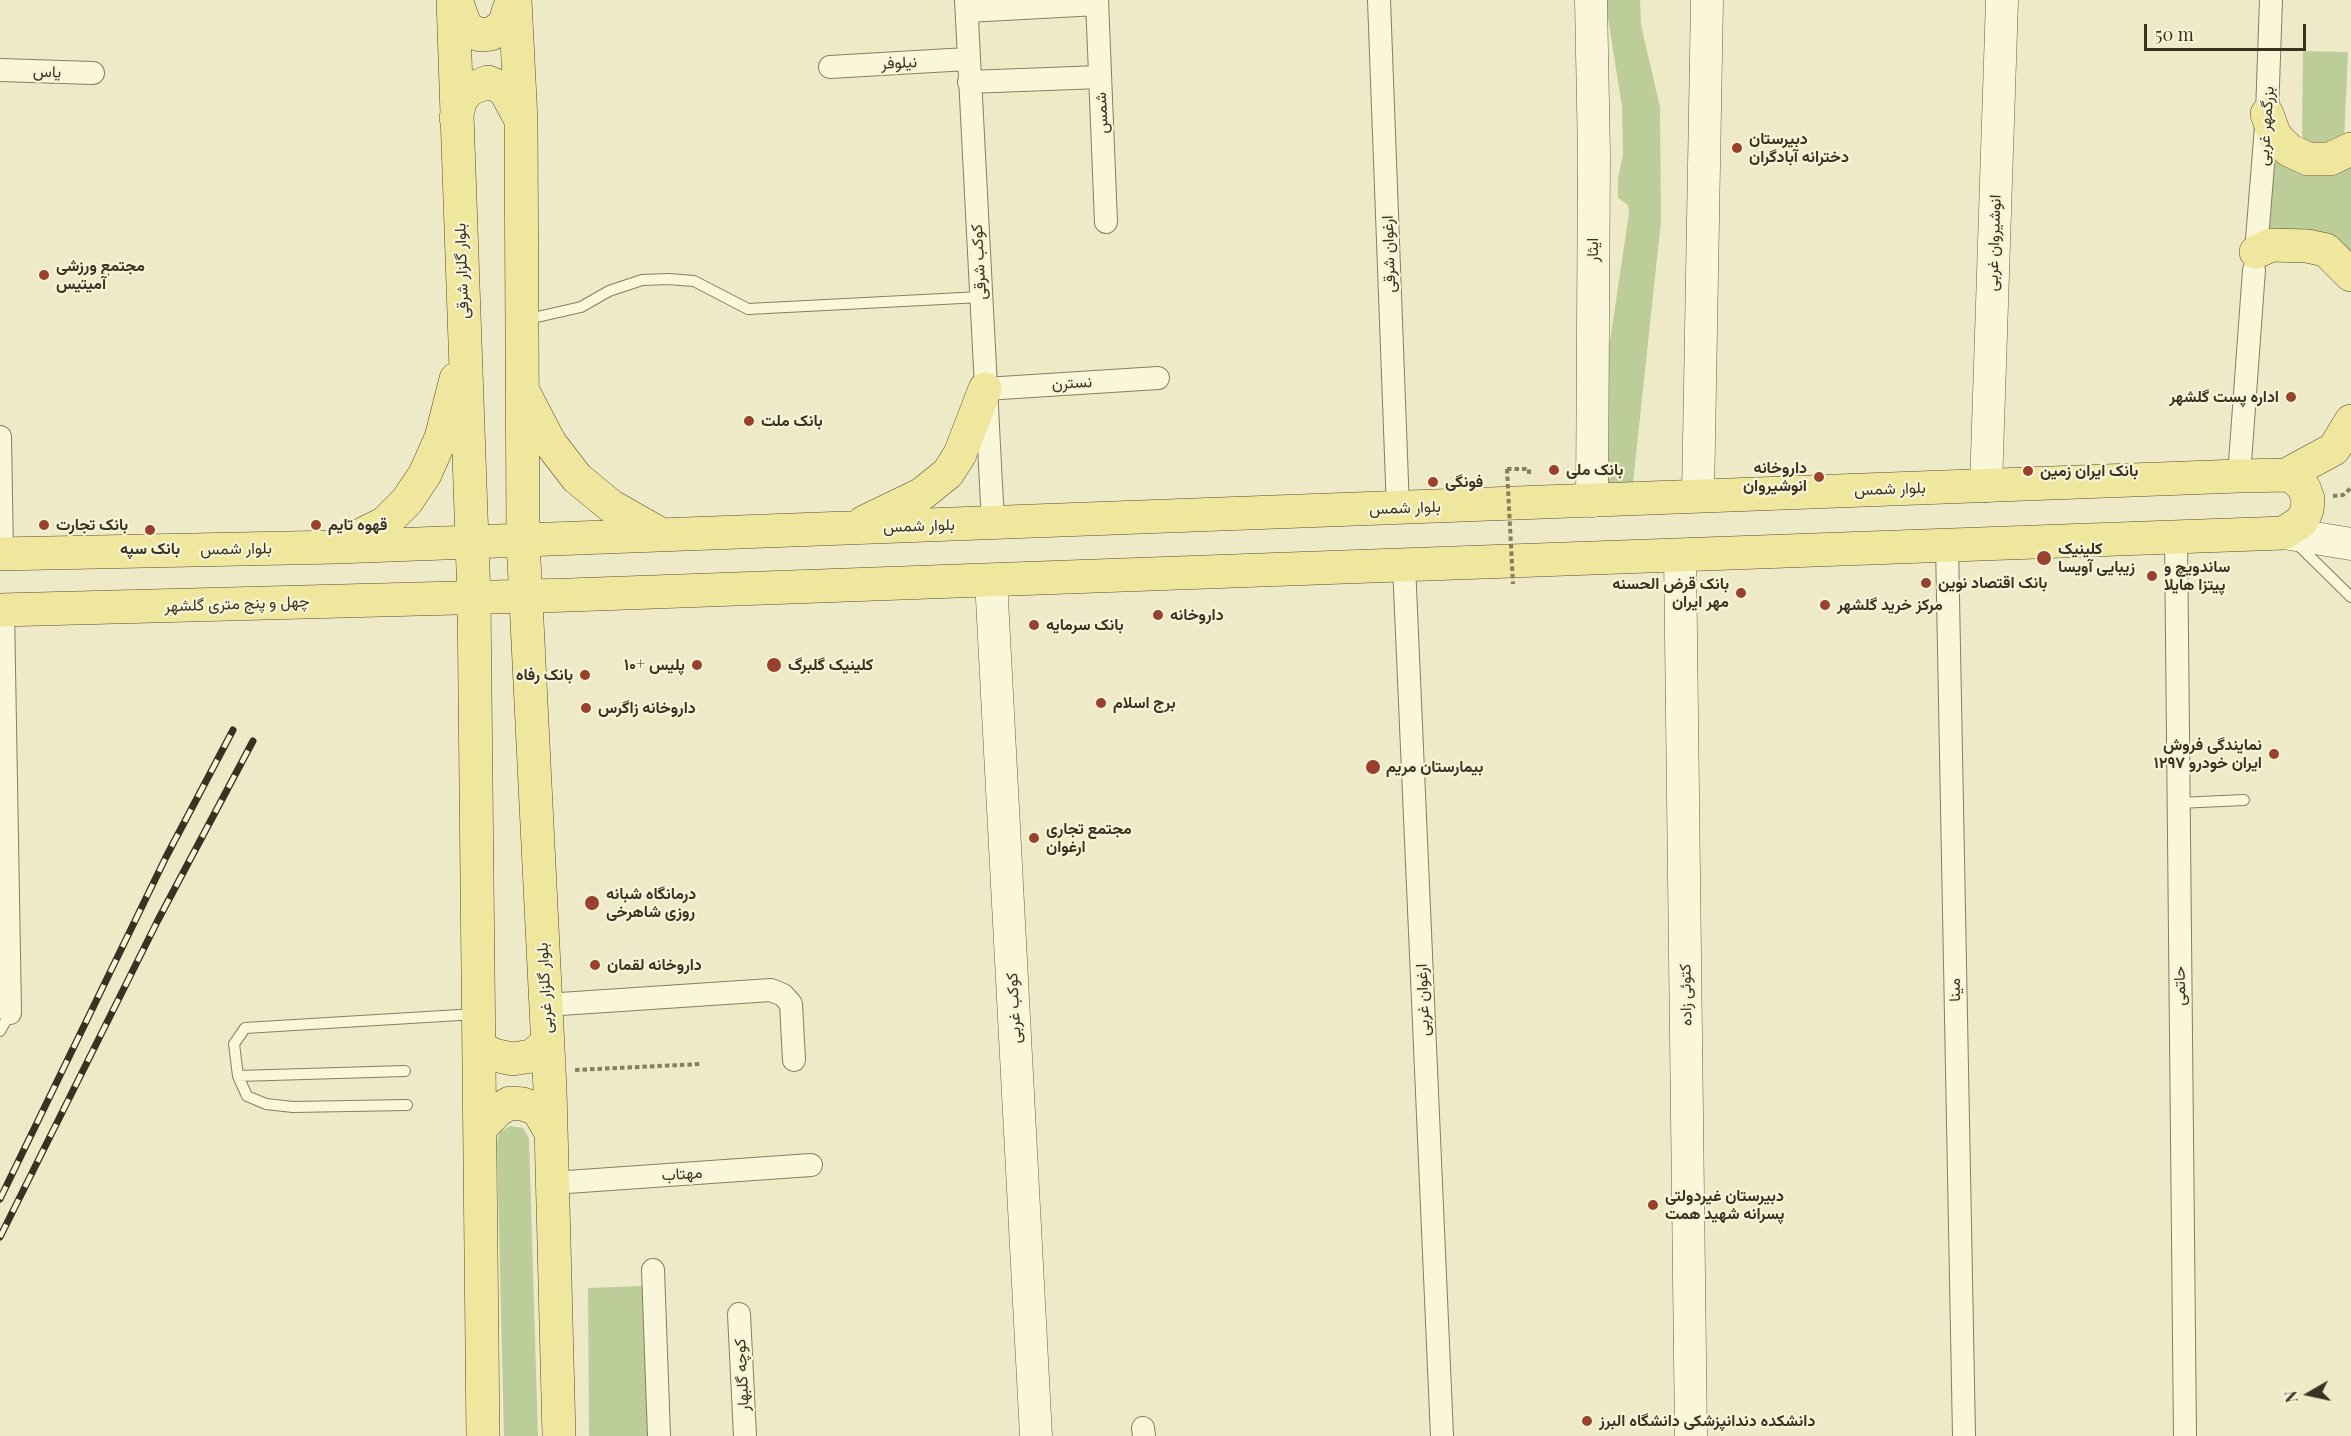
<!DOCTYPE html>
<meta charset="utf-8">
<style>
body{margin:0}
#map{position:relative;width:2351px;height:1436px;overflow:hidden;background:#eeeac7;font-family:"Playfair Display",serif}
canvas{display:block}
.north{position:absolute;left:2279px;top:1364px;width:60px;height:60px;-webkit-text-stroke:4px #f6f3d6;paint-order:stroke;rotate:261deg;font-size:16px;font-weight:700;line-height:24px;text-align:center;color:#3a3220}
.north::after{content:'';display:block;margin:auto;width:21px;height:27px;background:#3a3220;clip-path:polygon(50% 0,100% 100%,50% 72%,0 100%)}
.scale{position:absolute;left:2144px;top:24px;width:162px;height:27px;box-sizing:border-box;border:3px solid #3a3220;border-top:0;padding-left:8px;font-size:18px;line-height:21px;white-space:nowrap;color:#3a3220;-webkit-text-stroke:4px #f6f3d6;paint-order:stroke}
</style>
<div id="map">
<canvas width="2351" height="1436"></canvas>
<div class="north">N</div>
<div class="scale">50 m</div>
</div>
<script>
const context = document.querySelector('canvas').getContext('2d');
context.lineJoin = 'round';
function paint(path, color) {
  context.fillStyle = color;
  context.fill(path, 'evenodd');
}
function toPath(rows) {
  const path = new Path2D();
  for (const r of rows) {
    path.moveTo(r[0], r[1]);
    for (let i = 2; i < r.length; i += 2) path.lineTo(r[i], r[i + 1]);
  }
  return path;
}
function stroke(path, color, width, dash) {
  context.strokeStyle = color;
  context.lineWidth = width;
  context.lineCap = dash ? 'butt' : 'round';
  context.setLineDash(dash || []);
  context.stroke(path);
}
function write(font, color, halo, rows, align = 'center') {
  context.font = font + ' "Playfair Display",Vazirmatn,serif';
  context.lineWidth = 4.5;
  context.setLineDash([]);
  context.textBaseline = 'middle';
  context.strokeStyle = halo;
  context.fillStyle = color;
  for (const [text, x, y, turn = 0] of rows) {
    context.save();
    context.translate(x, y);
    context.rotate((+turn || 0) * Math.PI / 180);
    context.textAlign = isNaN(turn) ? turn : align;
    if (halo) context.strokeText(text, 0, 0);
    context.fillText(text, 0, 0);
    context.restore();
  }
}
paint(toPath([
 [1605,0,1640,0,1641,25,1660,107,1661,221,1633,483,1598,485,1603,388,1629,213,1628,205,1618,198,1618,178,1623,155,1622,106],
 [2303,51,2348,52,2344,141,2330,151,2304,140,2302,134],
 [2275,151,2351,163,2351,260,2266,238],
 [510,1126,523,1128,529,1138,538,1436,504,1436,497,1145,499,1132],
 [642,1286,648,1436,589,1436,588,1288]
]), '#bdcd9a');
const lane = toPath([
 [524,320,581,307,609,291,642,280,668,279,694,281,748,309,981,297],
 [2296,543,2351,597],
 [2178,803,2244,800],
 [0,1031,10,1013],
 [238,1076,405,1071],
 [407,1105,293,1107,266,1104,247,1096,238,1076,234,1044,245,1028,476,1014]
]);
const street = toPath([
 [966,0,993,523],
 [1097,0,1106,222],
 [1379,0,1398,509],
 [967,11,1097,4],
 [830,67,967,59],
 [0,70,93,73],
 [969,82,1100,77],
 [2256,252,2267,114,2271,0],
 [985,389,1158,378],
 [0,437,2,554],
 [2239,476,2254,270],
 [2176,535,2185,1436],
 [1947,544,1964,1436],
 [1404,565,1442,1436],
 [3,610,10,1013],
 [545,1005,771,990,783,995,791,1004,794,1060],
 [553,1183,811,1165],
 [653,1270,659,1436],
 [739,1314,745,1436],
 [1143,1428,1144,1436]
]);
const secondary = toPath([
 [1591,0,1594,155,1592,501],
 [1986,486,2002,0],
 [1698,496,1707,0],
 [2284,533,2351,544],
 [1680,555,1691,1436],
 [991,580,1036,1436]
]);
const primary = toPath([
 [453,0,474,598,483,1436],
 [456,0,466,28,480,35,491,34,504,25,512,0],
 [515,0,521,120,523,540,550,1089,559,1436],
 [2267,114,2275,136,2289,150,2308,159,2330,159,2351,149],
 [456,118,461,99,470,89,488,82,504,89,520,118],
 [2256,252,2271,245,2307,246,2326,250,2351,275],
 [524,393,550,443,577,478,611,506,662,535],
 [2286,475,2334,449,2351,421],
 [864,522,922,494,948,473,960,454,985,389],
 [347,542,385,523,407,501,425,474,441,438,456,379],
 [0,554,337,547,2239,476,2286,475,2296,479,2304,488,2308,499,2307,510,2302,521,2284,533,570,595,0,610],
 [479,1047,494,1055,512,1059,532,1056,548,1042],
 [480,1128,498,1110,510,1103,523,1104,538,1110,551,1133]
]);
stroke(lane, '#8a7d5c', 12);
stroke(street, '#8a7d5c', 24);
stroke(secondary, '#6c5e3f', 33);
stroke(primary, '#584a30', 34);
stroke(toPath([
 [1507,469,1529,469,1529,476],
 [2333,496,2343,495,2351,488],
 [575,1070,701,1064]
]), '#8a7d5c', 4, [4.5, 3]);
stroke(lane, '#f9f6da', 10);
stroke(street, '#f9f6da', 22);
stroke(secondary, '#f9f6da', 32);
stroke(primary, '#f0e79f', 33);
const rail = toPath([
 [0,1199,166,857,233,730],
 [0,1237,158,920,253,741]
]);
stroke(rail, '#3a3220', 7);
stroke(rail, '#f6f3d6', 4.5, [14]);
stroke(toPath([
 [1507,469,1513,584]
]), '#8a7d5c', 4, [4.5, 3]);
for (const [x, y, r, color] of [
 [1737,148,6,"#99412c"],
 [44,275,6,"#99412c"],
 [2291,397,6,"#99412c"],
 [749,421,6,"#99412c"],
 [1554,470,6,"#99412c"],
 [2028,471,6,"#99412c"],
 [1819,477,6,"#99412c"],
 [1433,482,6,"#99412c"],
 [44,525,6,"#99412c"],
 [316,525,6,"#99412c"],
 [150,530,6,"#99412c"],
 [2044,558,8,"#99412c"],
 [2152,576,6,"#99412c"],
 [1926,583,6,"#99412c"],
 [1741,593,6,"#99412c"],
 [1825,605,6,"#99412c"],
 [1158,615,6,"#99412c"],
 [1034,625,6,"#99412c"],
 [697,665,6,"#99412c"],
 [774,665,8,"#99412c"],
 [585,675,6,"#99412c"],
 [1101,703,6,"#99412c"],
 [586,708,6,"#99412c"],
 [2274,754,6,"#99412c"],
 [1373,767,8,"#99412c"],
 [1034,838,6,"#99412c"],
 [592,903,8,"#99412c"],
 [595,965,6,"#99412c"],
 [1653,1205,6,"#99412c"],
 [1587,1421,6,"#99412c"]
]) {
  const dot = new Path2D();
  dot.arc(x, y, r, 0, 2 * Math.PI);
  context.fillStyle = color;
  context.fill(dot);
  stroke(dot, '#f6f3d6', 2);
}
write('16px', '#3a3220', '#f6f3d6', [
 ["نیلوفر",899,63,-3],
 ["یاس",47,72,2],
 ["شمس",1102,113,-93],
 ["بزرگمهر غربی",2266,126,-86],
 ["انوشیروان غربی",1994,243,-88],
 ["ایثار",1593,250,-90],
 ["ارغوان شرقی",1389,254,-92],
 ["کوکب شرقی",979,262,-93],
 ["بلوار گلزار شرقی",462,271,-92],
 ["نسترن",1072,383,-3],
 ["بلوار شمس",1890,489,-2],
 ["بلوار شمس",1405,508,-2],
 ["بلوار شمس",919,526,-2],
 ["بلوار شمس",236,549,-1],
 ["چهل و پنج متری گلشهر",237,604,-2],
 ["حاتمی",2180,986,-91],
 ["بلوار گلزار غربی",545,988,-93],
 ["مینا",1955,990,-91],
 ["کتوئی زاده",1686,995,-91],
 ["ارغوان غربی",1423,1000,-92],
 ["کوکب غربی",1014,1008,-93],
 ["مهتاب",682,1174,-4],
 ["کوچه گلبهار",742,1375,-93]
]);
write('bold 16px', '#3a3220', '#f6f3d6', [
 ["دبيرستان",1749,139],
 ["دخترانه آبادگران",1749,157],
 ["مجتمع ورزشی",56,266],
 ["آمیتیس",56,284],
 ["اداره پست گلشهر",2279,397,"right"],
 ["بانک ملت",761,421],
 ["داروخانه",1807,468,"right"],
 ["انوشیروان",1807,486,"right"],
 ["بانک ملی",1566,470],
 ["بانک ایران زمین",2040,471],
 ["فونگی",1445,482],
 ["بانک تجارت",56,525],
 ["قهوه تایم",328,525],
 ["بانک سپه",150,549,"center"],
 ["کلینیک",2058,549],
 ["زیبایی آویسا",2058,567],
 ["ساندویچ و",2164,567],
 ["پیتزا هایلا",2164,585],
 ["بانک اقتصاد نوین",1938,583],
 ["بانک قرض الحسنه",1729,584,"right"],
 ["مهر ایران",1729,602,"right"],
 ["مرکز خرید گلشهر",1837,605],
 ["داروخانه",1170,615],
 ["بانک سرمایه",1046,625],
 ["پلیس +۱۰",685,665,"right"],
 ["کلینیک گلبرگ",788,665],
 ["بانک رفاه",573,675,"right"],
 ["برج اسلام",1113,703],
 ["داروخانه زاگرس",598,708],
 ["نمایندگی فروش",2262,745,"right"],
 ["ایران خودرو ۱۲۹۷",2262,763,"right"],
 ["بیمارستان مریم",1386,767],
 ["مجتمع تجاری",1046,829],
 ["ارغوان",1046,847],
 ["درمانگاه شبانه",606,894],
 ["روزی شاهرخی",606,912],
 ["داروخانه لقمان",607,965],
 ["دبیرستان غیردولتی",1665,1196],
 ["پسرانه شهید همت",1665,1214],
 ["دانشکده دندانپزشکی دانشگاه البرز",1599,1421]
], 'left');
</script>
